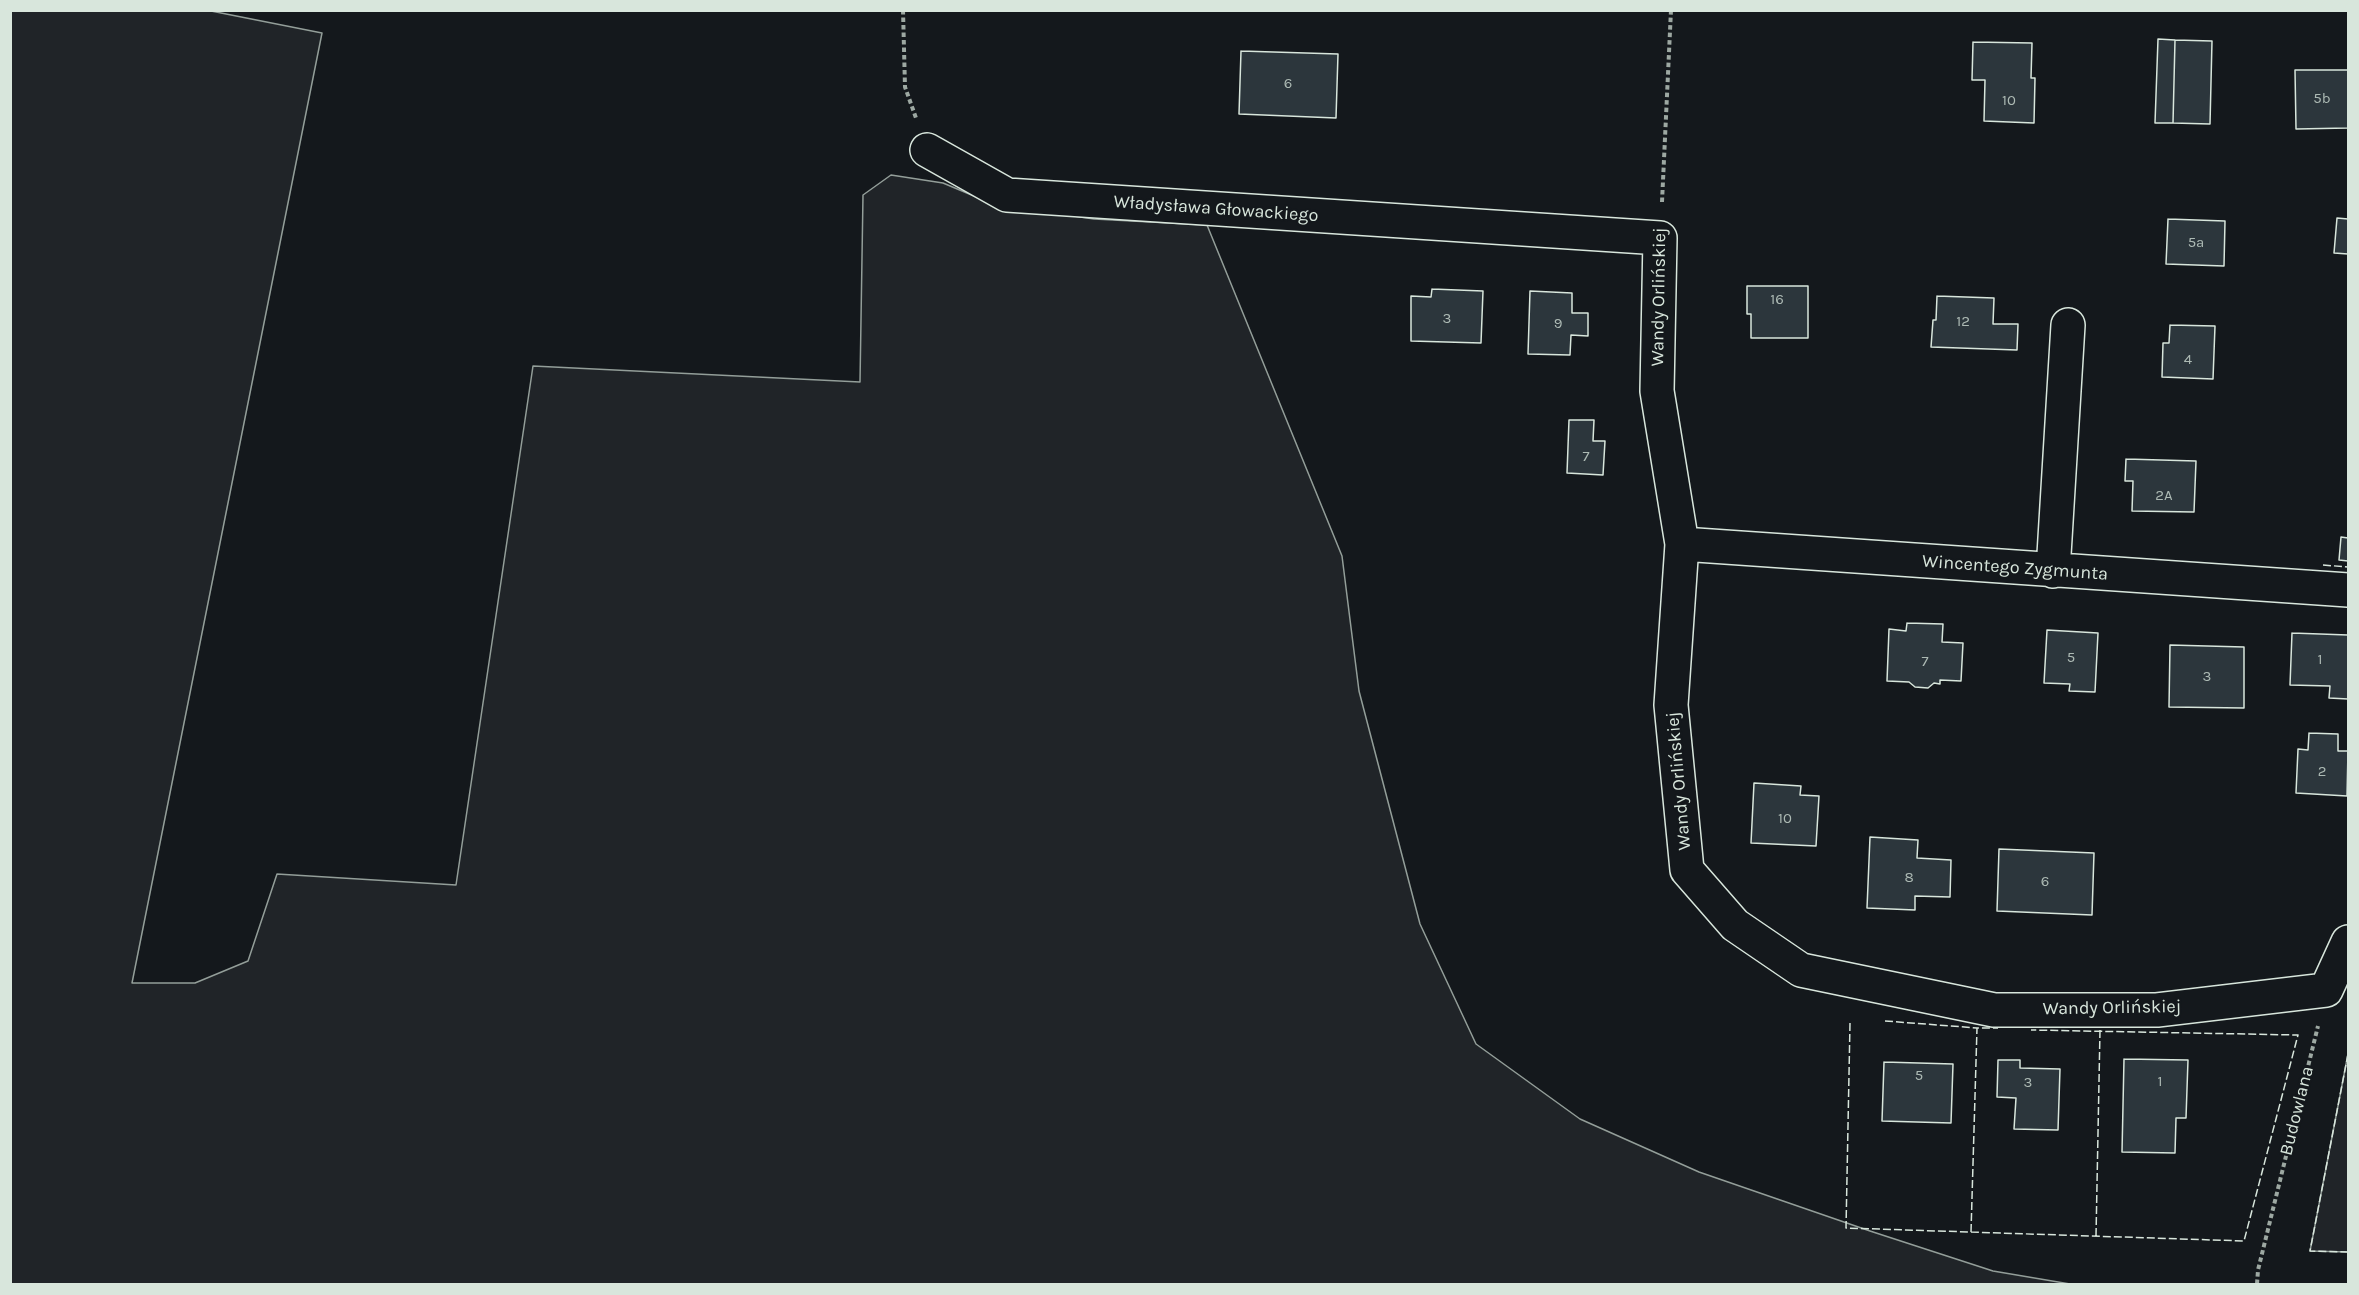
<!DOCTYPE html>
<meta charset="utf-8">
<style>
body{margin:0}
#map{position:relative;width:2359px;height:1295px;overflow:hidden;background:#14181c;font-family:Karla,sans-serif}
canvas{display:block}
.frame{position:absolute;inset:0;border:12px solid #d8e6dc;pointer-events:none}
</style>
<div id="map">
<canvas width="2359" height="1295"></canvas>
<div class="frame"></div>
</div>
<script>
const context = document.querySelector('canvas').getContext('2d');
context.lineJoin = 'round';
function paint(path, color) {
  context.fillStyle = color;
  context.fill(path, 'evenodd');
}
function toPath(rows) {
  const path = new Path2D();
  for (const r of rows) {
    path.moveTo(r[0], r[1]);
    for (let i = 2; i < r.length; i += 2) path.lineTo(r[i], r[i + 1]);
  }
  return path;
}
function stroke(path, color, width, dash) {
  context.strokeStyle = color;
  context.lineWidth = width;
  context.lineCap = dash ? 'butt' : 'round';
  context.setLineDash(dash || []);
  context.stroke(path);
}
function write(font, color, halo, rows, align = 'center') {
  context.font = font + ' Karla,sans-serif';
  context.lineWidth = 4.5;
  context.setLineDash([]);
  context.textBaseline = 'middle';
  context.strokeStyle = halo;
  context.fillStyle = color;
  for (const [text, x, y, turn = 0] of rows) {
    context.save();
    context.translate(x, y);
    context.rotate((+turn || 0) * Math.PI / 180);
    context.textAlign = isNaN(turn) ? turn : align;
    if (halo) context.strokeText(text, 0, 0);
    context.fillText(text, 0, 0);
    context.restore();
  }
}
const green = toPath([
 [10,11,211,11,322,33,132,983,195,983,248,961,277,874,456,885,533,366,860,382,863,195,891,175,943,183,993,204,1094,219,1207,225,1342,556,1359,691,1420,924,1476,1044,1580,1119,1699,1172,1870,1231,1993,1271,2070,1284,11,1284,10,11],
 [2348,1054,2348,1252,2310,1251,2348,1054]
]);
paint(green, '#202428');
stroke(green, '#939e99', 1.5);
const building = toPath([
 [2158,39,2175,40,2173,123,2155,123,2158,39],
 [2175,40,2212,41,2210,124,2173,123,2175,40],
 [1973,42,2032,43,2031,78,2035,78,2034,123,1984,121,1985,80,1972,80,1973,42],
 [1241,51,1338,54,1336,118,1239,114,1241,51],
 [2295,70,2348,70,2348,128,2296,129,2295,70],
 [2337,218,2348,219,2348,254,2334,253,2337,218],
 [2168,219,2225,221,2224,266,2166,264,2168,219],
 [1747,286,1808,286,1808,338,1751,338,1751,314,1747,314,1747,286],
 [1432,289,1483,291,1481,343,1411,341,1411,296,1431,297,1432,289],
 [1530,291,1572,293,1572,313,1588,313,1588,336,1571,335,1570,355,1528,354,1530,291],
 [1937,296,1994,298,1993,324,2018,324,2017,350,1931,347,1933,320,1936,320,1937,296],
 [2170,325,2215,326,2213,379,2162,377,2163,343,2169,343,2170,325],
 [1569,420,1594,420,1593,441,1605,441,1603,475,1567,473,1569,420],
 [2126,459,2196,461,2194,512,2132,511,2133,481,2125,481,2126,459],
 [2341,537,2348,538,2348,561,2339,560,2341,537],
 [1907,623,1943,624,1942,642,1963,643,1961,681,1940,680,1940,684,1934,683,1928,688,1915,687,1909,682,1887,681,1889,629,1906,631,1907,623],
 [2047,630,2098,633,2095,692,2069,691,2070,684,2044,683,2047,630],
 [2292,633,2348,635,2348,699,2329,698,2330,686,2290,685,2292,633],
 [2170,645,2244,647,2244,708,2169,707,2170,645],
 [2309,733,2338,734,2338,751,2348,751,2347,796,2296,793,2298,749,2308,750,2309,733],
 [1754,783,1801,786,1800,795,1819,796,1816,846,1751,843,1754,783],
 [1870,837,1918,840,1917,858,1951,860,1950,897,1915,896,1915,910,1867,908,1870,837],
 [1999,849,2094,853,2092,915,1997,911,1999,849],
 [2124,1059,2188,1060,2186,1118,2176,1118,2175,1153,2122,1152,2124,1059],
 [1998,1060,2020,1060,2020,1068,2060,1069,2058,1130,2014,1129,2016,1098,1997,1097,1998,1060],
 [1884,1062,1953,1064,1951,1123,1882,1121,1884,1062]
]);
paint(building, '#2c363c');
stroke(building, '#d8e6dc', 1.5);
const minor = toPath([
 [927,150,1007,195,1660,238,1657,391,1682,544,1671,705,1687,870,1735,925,1801,970,1994,1010,2157,1010,2326,990,2348,942],
 [1682,544,2348,590],
 [2053,571,2068,325]
]);
stroke(minor, '#d8e6dc', 36);
stroke(toPath([
 [903,10,905,87,916,118],
 [1662,202,1671,10],
 [2257,1284,2258,1270,2318,1026]
]), '#9da8a2', 4, [4.5, 3]);
stroke(minor, '#14181c', 33);
stroke(toPath([
 [2323,565,2348,567],
 [1885,1021,1977,1028],
 [1850,1023,1846,1228,2244,1241,2298,1035,2031,1030],
 [2348,1054,2310,1251,2348,1252],
 [1971,1232,1977,1028,1998,1028],
 [2096,1236,2100,1030]
]), '#d8e6dc', 1.5, [8, 3]);
write('15px', '#adbab4', null, [
 ["6",1288,84],
 ["5b",2322,99],
 ["10",2009,101],
 ["5a",2196,243],
 ["16",1777,300],
 ["3",1447,319],
 ["12",1963,322],
 ["9",1558,324],
 ["4",2188,360],
 ["7",1586,457],
 ["2A",2164,496],
 ["5",2071,658],
 ["1",2320,660],
 ["7",1925,662],
 ["3",2207,677],
 ["2",2322,772],
 ["10",1785,819],
 ["8",1909,878],
 ["6",2045,882],
 ["5",1919,1076],
 ["1",2160,1082],
 ["3",2028,1083]
]);
write('18px', '#d8e6dc', '#14181c', [
 ["Władysława Głowackiego",1216,209,4],
 ["Wandy Orlińskiej",1659,297,-89],
 ["Wincentego Zygmunta",2015,568,4],
 ["Wandy Orlińskiej",1679,781,-95],
 ["Wandy Orlińskiej",2112,1008,-1],
 ["Budowlana",2297,1111,-76]
]);
</script>
